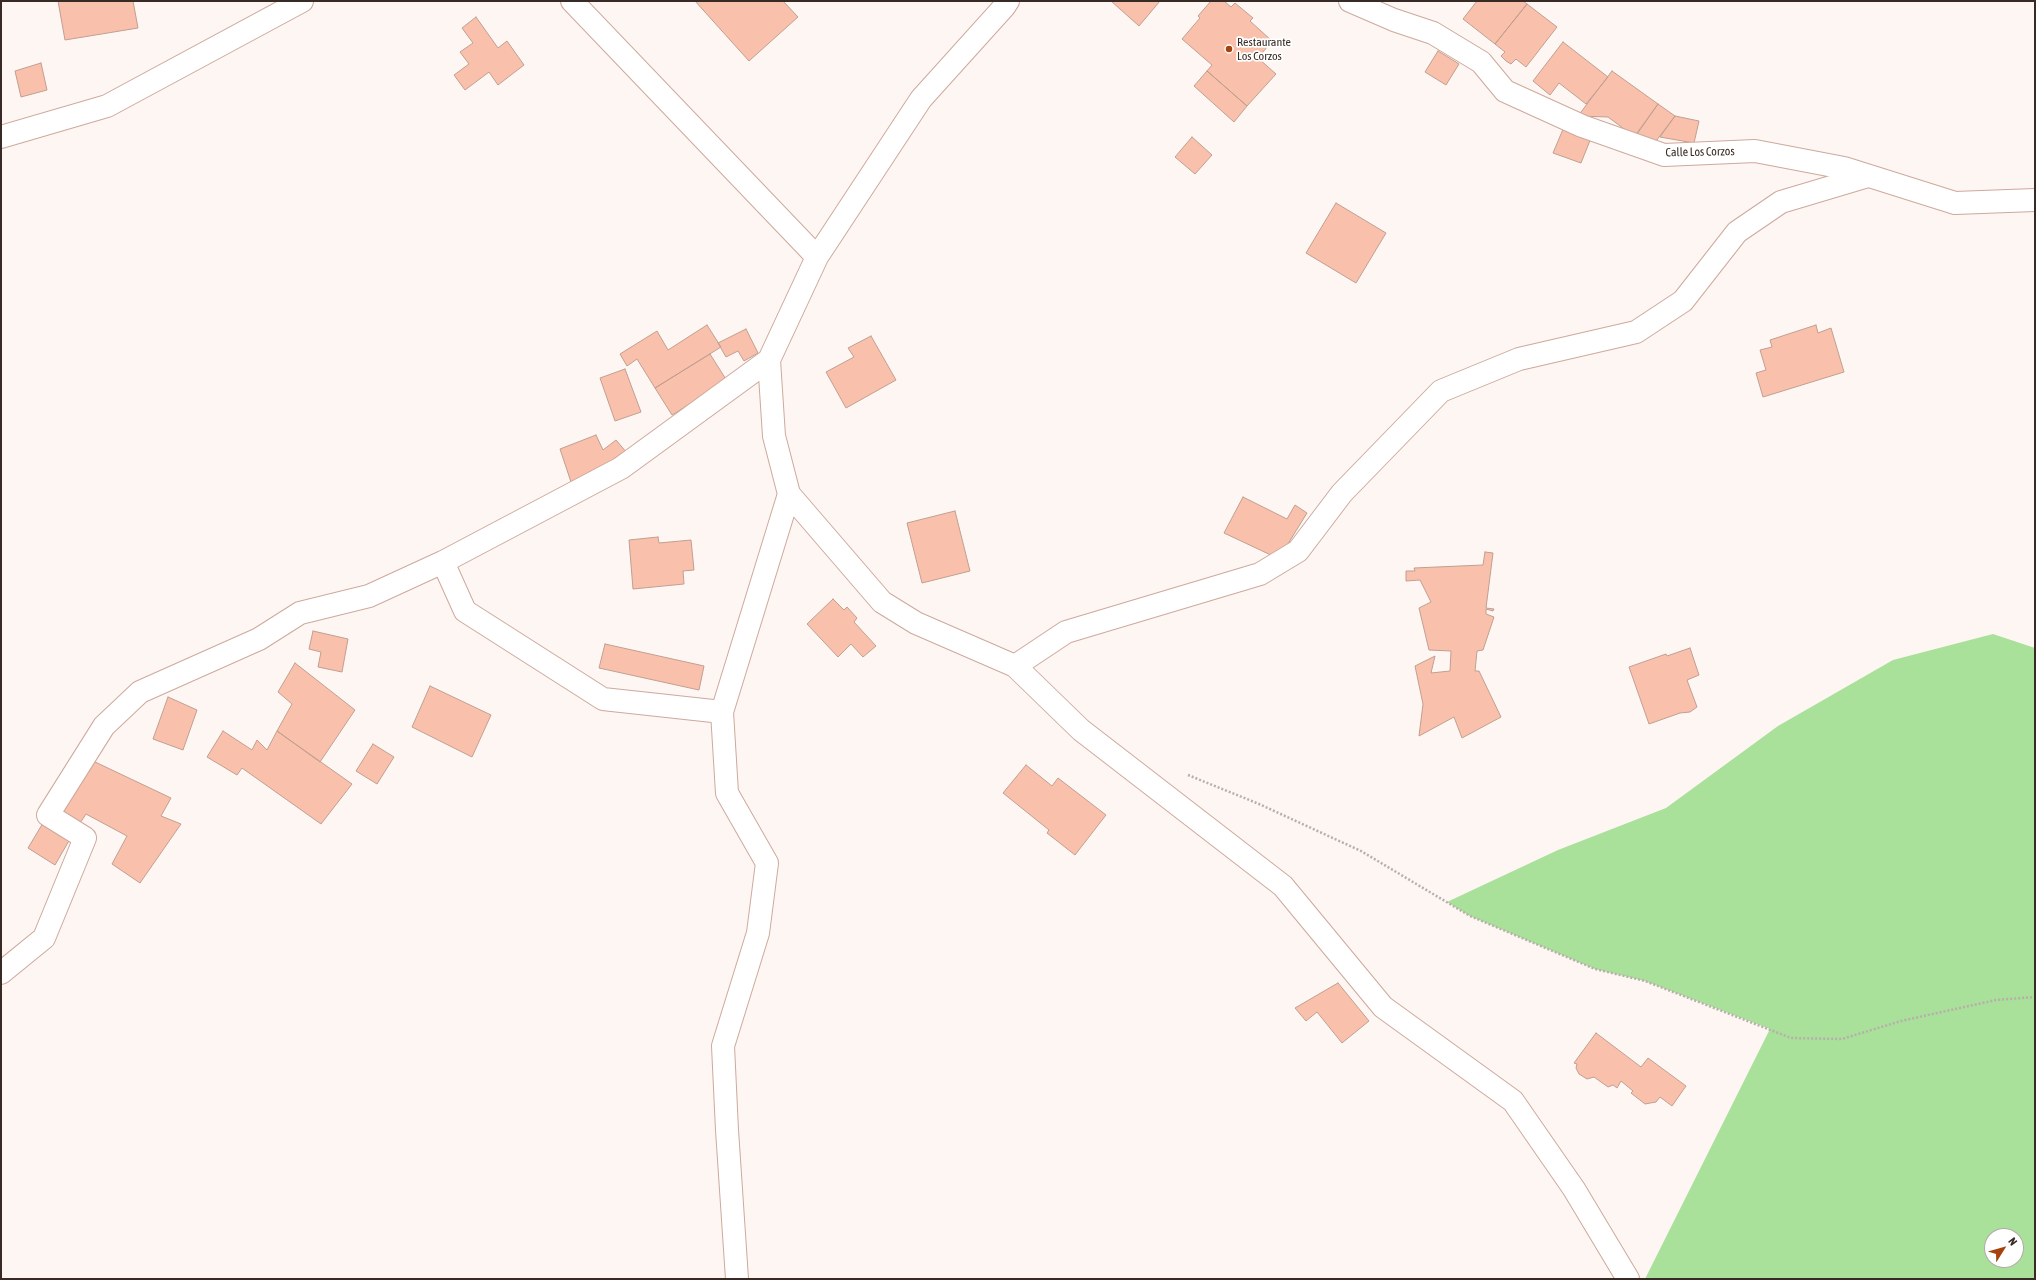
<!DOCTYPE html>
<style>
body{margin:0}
#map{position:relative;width:2036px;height:1280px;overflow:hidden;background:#fdf6f3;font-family:"Asap Condensed",sans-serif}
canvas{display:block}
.frame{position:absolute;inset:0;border:2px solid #382a24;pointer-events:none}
.north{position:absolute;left:1984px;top:1228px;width:40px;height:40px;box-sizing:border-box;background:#fff;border:1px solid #afaaa7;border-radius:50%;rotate:53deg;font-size:11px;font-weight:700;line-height:16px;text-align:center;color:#382a24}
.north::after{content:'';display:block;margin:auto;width:14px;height:18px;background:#a6420e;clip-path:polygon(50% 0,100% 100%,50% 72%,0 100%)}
</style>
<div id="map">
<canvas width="2036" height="1280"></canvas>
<div class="frame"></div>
<div class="north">N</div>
</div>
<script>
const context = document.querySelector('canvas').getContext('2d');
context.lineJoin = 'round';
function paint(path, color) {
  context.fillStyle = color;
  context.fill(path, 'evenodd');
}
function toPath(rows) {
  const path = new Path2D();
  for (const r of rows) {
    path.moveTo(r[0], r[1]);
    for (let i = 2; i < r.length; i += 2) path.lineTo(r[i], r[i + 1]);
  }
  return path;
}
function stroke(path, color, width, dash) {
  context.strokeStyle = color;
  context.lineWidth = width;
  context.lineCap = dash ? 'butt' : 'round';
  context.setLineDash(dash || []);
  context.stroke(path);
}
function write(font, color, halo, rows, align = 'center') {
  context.font = font + ' "Asap Condensed",sans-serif';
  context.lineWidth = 3.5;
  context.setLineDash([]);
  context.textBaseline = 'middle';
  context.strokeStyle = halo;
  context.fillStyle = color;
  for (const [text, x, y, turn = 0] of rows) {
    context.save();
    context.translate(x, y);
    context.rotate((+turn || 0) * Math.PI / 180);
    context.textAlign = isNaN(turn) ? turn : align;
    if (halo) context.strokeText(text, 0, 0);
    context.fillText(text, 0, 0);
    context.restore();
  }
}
paint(toPath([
 [1993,634,2035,648,2035,1279,1645,1279,1770,1029,1645,981,1595,969,1470,916,1447,902,1558,850,1666,808,1778,726,1893,660],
 [1992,1236,2016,1236,2016,1260,1992,1260]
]), '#a9e09a');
const building = toPath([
 [58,1,133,1,138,28,65,40,58,1],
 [695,1,783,1,798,17,749,61,695,1],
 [1111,1,1160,1,1139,26,1111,1],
 [1211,1,1224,1,1231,7,1235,3,1253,18,1250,21,1272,41,1258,58,1276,74,1247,106,1207,71,1212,65,1182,39,1200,18,1198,16,1211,1],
 [1477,1,1523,1,1527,4,1495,44,1463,19,1477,1],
 [1527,4,1557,27,1526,67,1516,59,1511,64,1506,61,1501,56,1505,52,1495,44,1527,4],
 [476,17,498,48,507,41,524,65,498,85,489,72,465,90,454,75,469,64,460,52,473,43,462,28,476,17],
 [1563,42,1608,77,1586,104,1559,83,1550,95,1533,81,1563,42],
 [1438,51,1459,64,1446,85,1425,72,1438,51],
 [41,63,47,90,21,97,15,71,41,63],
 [1207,71,1247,106,1234,122,1194,86,1207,71],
 [1612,71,1658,104,1635,137,1608,117,1578,116,1612,71],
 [1658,104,1675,116,1653,145,1637,133,1658,104],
 [1675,116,1699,121,1694,143,1660,137,1675,116],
 [1564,127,1591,138,1581,163,1553,153,1564,127],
 [1192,137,1212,155,1195,174,1175,157,1192,137],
 [1336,203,1386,233,1356,283,1306,253,1336,203],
 [707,325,721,347,655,388,637,359,627,366,620,354,657,331,668,350,707,325],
 [1816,325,1818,333,1831,328,1844,372,1763,397,1756,373,1766,370,1760,350,1772,347,1770,340,1816,325],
 [746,329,758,353,744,361,738,351,726,357,718,343,746,329],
 [871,336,896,380,846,408,826,372,854,357,848,348,871,336],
 [710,354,727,381,672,415,655,388,710,354],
 [625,369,641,412,615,421,600,378,625,369],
 [596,435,603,450,616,440,627,453,571,482,560,449,596,435],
 [1243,497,1287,519,1295,505,1307,513,1286,547,1273,556,1224,533,1243,497],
 [955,511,970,571,922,583,907,523,955,511],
 [658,537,659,543,691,540,694,570,683,571,684,584,633,589,629,540,658,537],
 [1485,552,1493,553,1486,608,1494,609,1493,611,1486,609,1486,614,1494,617,1483,650,1477,651,1475,671,1479,671,1501,717,1462,738,1454,717,1419,736,1423,704,1415,666,1435,656,1431,673,1450,671,1451,651,1429,650,1419,608,1431,602,1420,580,1406,581,1406,571,1415,571,1414,568,1483,565,1485,552],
 [833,599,844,610,847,607,857,618,854,622,876,646,863,657,851,644,838,657,807,624,833,599],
 [313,631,348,639,342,672,318,667,321,652,309,649,313,631],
 [605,644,704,666,699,690,599,668,605,644],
 [1690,648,1699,675,1687,680,1697,707,1690,712,1680,713,1649,724,1629,667,1666,654,1667,656,1690,648],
 [295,663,355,710,320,762,277,731,292,704,278,692,295,663],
 [430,686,491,715,472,757,412,727,430,686],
 [168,697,197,710,183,750,153,739,168,697],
 [223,731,252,750,257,740,267,750,277,731,352,784,321,824,242,768,237,775,207,757,223,731],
 [373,744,394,757,377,784,356,771,373,744],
 [93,761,171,798,161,816,181,824,140,883,112,864,127,836,86,814,78,826,60,814,93,761],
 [1026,765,1052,786,1058,778,1106,815,1075,855,1047,833,1049,830,1003,793,1026,765],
 [43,823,70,839,55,865,28,848,43,823],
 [1338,983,1369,1021,1342,1043,1317,1012,1306,1021,1295,1008,1338,983],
 [1596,1033,1641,1067,1648,1058,1686,1086,1672,1106,1660,1097,1656,1102,1645,1104,1631,1093,1633,1091,1621,1081,1617,1088,1613,1085,1608,1087,1594,1077,1587,1079,1579,1074,1576,1068,1577,1064,1574,1063,1596,1033]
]);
paint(building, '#f9c1ac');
stroke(building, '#c19e90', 1);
const street = toPath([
 [572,1,817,257,769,360,774,436,789,494,882,602,916,623,1015,666,1081,730,1283,886,1383,1007,1513,1101,1574,1189,1628,1279],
 [1350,1,1394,20,1433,33,1481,62,1505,91,1582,126,1664,155,1755,151,1844,168,1955,203,2035,200],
 [1,137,107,106,302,1],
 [817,257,921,99,1004,7,1008,1],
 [1015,666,1066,632,1260,574,1298,551,1342,493,1441,391,1519,359,1636,332,1683,301,1737,232,1781,202,1868,176],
 [722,712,603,699,465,611,443,562,621,468,769,360],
 [1,973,44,938,85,838,48,815,104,726,140,692,259,639,300,613,369,596,443,562],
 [737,1279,727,1130,723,1046,758,933,767,863,727,793,722,712,789,494]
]);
stroke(street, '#cea99c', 24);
stroke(toPath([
 [1188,775,1259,804,1361,851,1470,916,1595,969,1645,981,1791,1038,1842,1039,1901,1021,1996,1000,2035,997]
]), '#b8aeaa', 2.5, [2, 2]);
stroke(street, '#fff', 22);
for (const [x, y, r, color] of [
 [1229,49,4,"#a6420e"]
]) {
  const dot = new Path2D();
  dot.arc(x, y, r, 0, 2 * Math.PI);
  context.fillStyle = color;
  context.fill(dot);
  stroke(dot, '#fff', 1.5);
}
write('12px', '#382a24', '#fff', [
 ["Restaurante",1237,42],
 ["Los Corzos",1237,56]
], 'left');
write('12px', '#382a24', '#fff', [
 ["Calle Los Corzos",1700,152,-1]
]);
</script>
